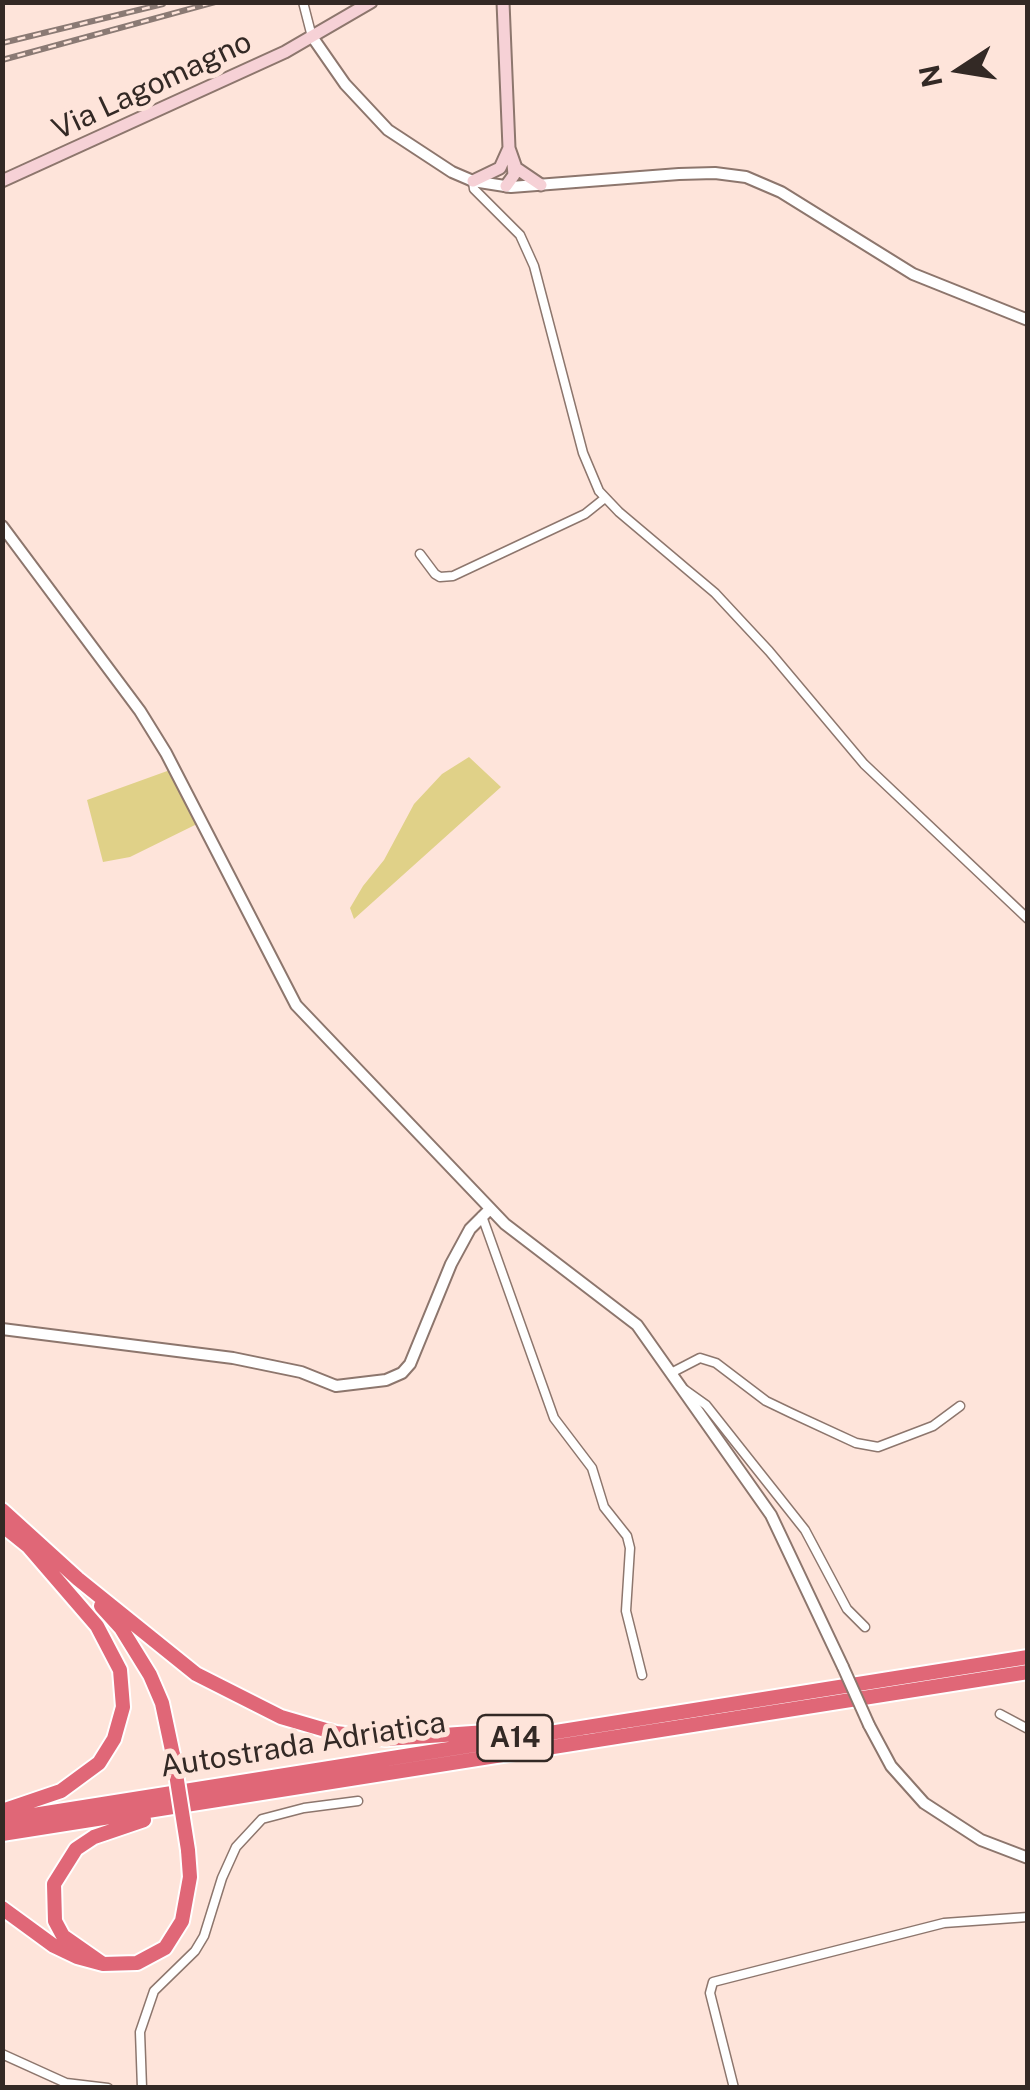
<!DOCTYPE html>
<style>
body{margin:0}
#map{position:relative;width:1030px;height:2090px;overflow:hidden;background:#fee4da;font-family:"Public Sans",sans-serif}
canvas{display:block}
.frame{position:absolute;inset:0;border:5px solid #332925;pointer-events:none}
.north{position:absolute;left:910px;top:20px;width:100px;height:100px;-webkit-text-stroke:8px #fee4da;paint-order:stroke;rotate:258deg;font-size:28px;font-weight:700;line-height:40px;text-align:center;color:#332925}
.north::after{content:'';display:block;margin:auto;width:35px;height:45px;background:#332925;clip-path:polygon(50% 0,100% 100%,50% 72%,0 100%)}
</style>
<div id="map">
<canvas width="1030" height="2090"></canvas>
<div class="frame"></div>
<div class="north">N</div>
</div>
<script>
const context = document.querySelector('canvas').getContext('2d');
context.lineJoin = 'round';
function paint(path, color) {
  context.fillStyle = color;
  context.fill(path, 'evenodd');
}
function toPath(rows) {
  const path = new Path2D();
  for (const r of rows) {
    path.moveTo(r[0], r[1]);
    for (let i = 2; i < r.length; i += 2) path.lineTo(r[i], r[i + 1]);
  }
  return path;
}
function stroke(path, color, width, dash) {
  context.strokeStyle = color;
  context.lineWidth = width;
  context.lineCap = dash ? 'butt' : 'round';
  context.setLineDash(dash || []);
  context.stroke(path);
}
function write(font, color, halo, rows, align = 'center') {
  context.font = font + ' "Public Sans",sans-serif';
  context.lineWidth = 10;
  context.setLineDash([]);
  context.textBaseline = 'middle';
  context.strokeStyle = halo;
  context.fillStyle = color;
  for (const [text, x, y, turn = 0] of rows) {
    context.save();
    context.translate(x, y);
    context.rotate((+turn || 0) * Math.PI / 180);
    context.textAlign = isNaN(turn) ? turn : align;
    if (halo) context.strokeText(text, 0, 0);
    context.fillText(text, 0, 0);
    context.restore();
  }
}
paint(toPath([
 [469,757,501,787,354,919,350,908,363,886,384,860,414,804,442,774],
 [170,770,197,824,130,857,103,862,87,800]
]), '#e0d188');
const minor = toPath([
 [303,2,312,37],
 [473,181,474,189,520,235,534,266,583,453,599,491,619,512,715,593,769,651,864,764,1028,919],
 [420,554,435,574,440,577,453,576,585,514,605,498],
 [482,1216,554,1418,592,1468,604,1507,627,1536,630,1548,626,1611,642,1675],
 [671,1373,700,1358,716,1363,766,1401,791,1413,856,1443,878,1447,933,1426,960,1406],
 [685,1390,706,1405,805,1530,847,1609,865,1627],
 [1000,1714,1028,1729],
 [2,2054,66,2083,108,2088],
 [142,2088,140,2032,154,1991,195,1951,204,1936,222,1878,236,1847,262,1819,304,1808,358,1801],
 [734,2088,710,1993,713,1982,944,1923,1028,1917]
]);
const tertiary = toPath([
 [313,38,345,84,388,130,452,172,473,181,511,187,679,174,715,173,746,177,781,192,913,274,1028,320],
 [2,526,140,711,166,753,296,1005,505,1224,637,1325,771,1515,843,1667],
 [2,1329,233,1358,301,1372,336,1386,386,1380,402,1373,410,1364,451,1264,470,1229,490,1209],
 [869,1725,891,1766,924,1803,981,1840,1028,1858]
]);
const secondary = toPath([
 [503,2,509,148,516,168,541,185],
 [2,181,285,52,371,2],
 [473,181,500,168,509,148],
 [506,186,514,175,513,164]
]);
const motorway = toPath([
 [2,1510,78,1579,196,1674,281,1717,336,1733,386,1739,501,1731],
 [2,1525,28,1546,97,1626,120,1670,123,1707,114,1739,99,1763,61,1791,2,1811],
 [101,1606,121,1628,150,1675,162,1703,173,1755],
 [2,1820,1028,1657],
 [2,1834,1028,1672],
 [2,1908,54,1946,77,1957,103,1964,137,1963,165,1948,182,1921,190,1877,188,1850],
 [103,1964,63,1936,55,1921,54,1884,76,1849,94,1837,144,1820]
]);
stroke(minor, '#8d766d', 11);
stroke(tertiary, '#8d766d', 14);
stroke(secondary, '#8d766d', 15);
stroke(motorway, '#fff', 18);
stroke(minor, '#fff', 8);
stroke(tertiary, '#fff', 10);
stroke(secondary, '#f6d1d6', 11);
stroke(motorway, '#e06777', 14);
const rail = toPath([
 [2,43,163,4],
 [2,60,215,2]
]);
stroke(rail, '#8b7a74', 6);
stroke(rail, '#fee4da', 2.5, [8]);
const tertiaryBridge = toPath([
 [843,1667,869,1725]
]);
const motorwayBridge = toPath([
 [173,1755,188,1850]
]);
stroke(tertiaryBridge, '#8d766d', 14, []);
stroke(motorwayBridge, '#fff', 18, []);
stroke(tertiaryBridge, '#fff', 10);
stroke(motorwayBridge, '#e06777', 14);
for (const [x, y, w] of [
 [515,1738,75]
]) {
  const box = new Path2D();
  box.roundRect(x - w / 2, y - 23, w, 46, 8);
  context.fillStyle = '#fee4da';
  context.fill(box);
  stroke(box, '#332925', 2.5);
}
write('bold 28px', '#332925', null, [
 ["A14",515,1738]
]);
write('30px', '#332925', '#fee4da', [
 ["Via Lagomagno",152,86,-25],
 ["Autostrada Adriatica",303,1745,-9]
]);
</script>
